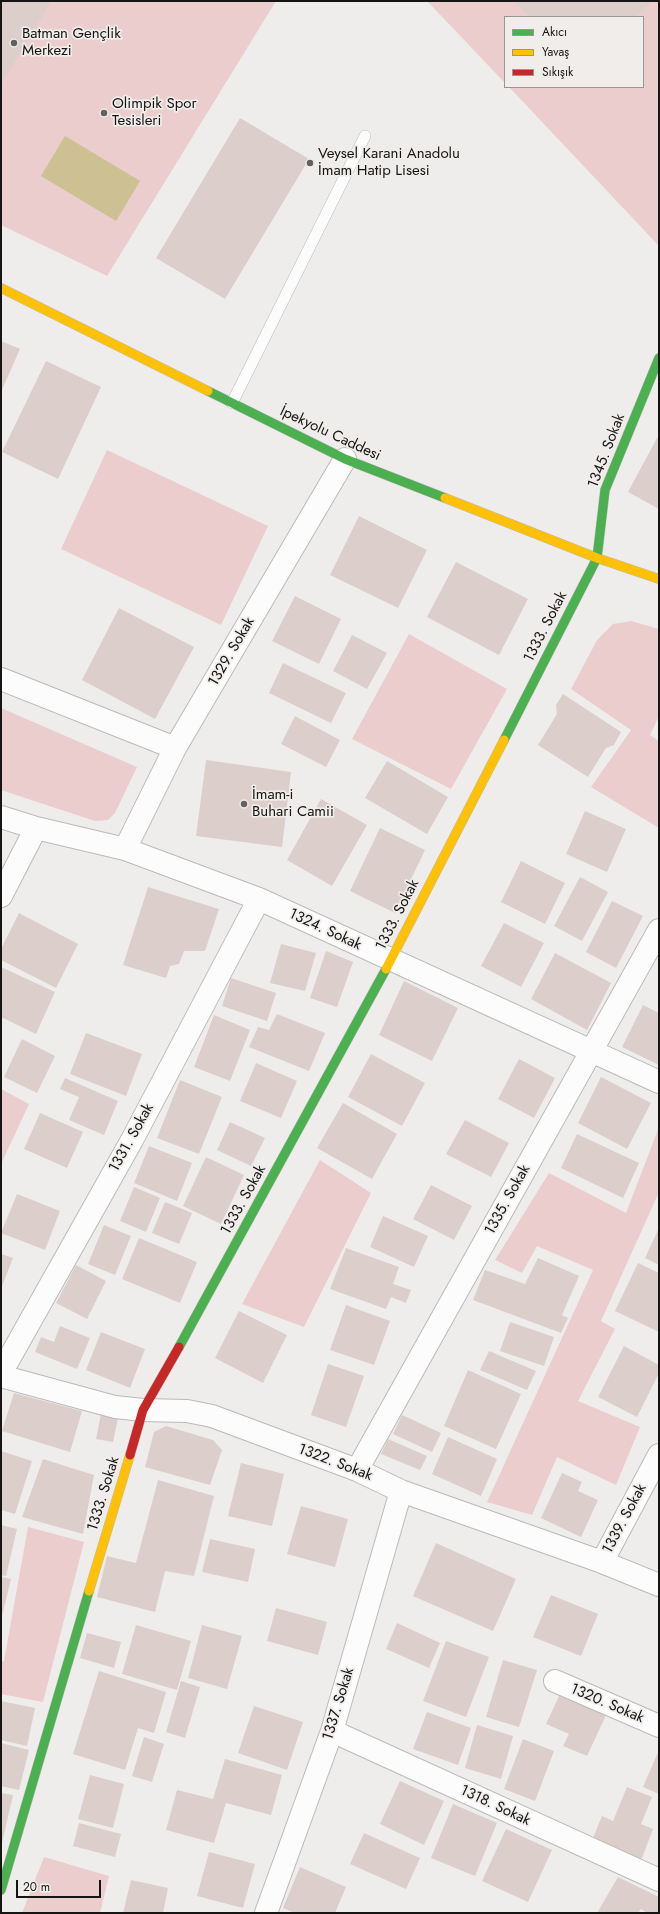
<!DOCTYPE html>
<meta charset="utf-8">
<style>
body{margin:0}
#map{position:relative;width:660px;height:1914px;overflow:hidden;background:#efedec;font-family:Jost,sans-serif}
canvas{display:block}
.frame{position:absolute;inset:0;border:2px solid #161514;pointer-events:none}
.legend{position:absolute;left:504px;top:16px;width:140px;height:72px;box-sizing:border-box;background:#f0edeb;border:1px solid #999795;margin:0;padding:5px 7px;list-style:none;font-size:12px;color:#161514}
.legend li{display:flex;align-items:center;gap:8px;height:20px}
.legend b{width:20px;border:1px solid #999795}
.scale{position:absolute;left:16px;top:1880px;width:85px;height:18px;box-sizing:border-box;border:2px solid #161514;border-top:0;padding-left:5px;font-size:12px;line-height:14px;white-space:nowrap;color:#161514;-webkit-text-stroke:3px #f0edeb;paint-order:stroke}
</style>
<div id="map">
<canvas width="660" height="1914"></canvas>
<div class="frame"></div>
<ul class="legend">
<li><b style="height:5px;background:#4caf50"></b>Akıcı</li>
<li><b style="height:5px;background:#ffc107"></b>Yavaş</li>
<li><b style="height:5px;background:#c62828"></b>Sıkışık</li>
</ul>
<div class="scale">20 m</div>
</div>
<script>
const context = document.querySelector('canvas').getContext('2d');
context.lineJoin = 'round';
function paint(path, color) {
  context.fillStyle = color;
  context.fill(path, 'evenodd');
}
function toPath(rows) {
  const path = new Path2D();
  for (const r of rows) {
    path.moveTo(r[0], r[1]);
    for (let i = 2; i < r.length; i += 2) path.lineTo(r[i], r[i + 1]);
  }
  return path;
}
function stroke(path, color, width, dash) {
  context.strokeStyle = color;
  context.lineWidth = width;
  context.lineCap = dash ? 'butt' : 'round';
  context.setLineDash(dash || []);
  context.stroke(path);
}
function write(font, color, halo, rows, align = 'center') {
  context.font = font + ' Jost,sans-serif';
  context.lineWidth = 3.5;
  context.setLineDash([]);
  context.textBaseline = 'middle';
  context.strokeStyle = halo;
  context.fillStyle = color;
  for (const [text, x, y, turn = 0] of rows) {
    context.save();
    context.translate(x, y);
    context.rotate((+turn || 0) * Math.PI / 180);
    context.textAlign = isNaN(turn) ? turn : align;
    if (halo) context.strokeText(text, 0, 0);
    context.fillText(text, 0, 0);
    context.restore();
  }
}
paint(toPath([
 [1,1,276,1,107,276,1,225],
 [427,1,659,1,659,246,509,87,643,87,643,17,505,17,505,83],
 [107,450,268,526,221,625,61,549],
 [631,621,659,629,659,716,650,735,659,741,659,828,591,787,631,730,571,689,597,640,613,624],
 [409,634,507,689,451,789,352,739],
 [1,708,137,767,115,813,108,820,95,821,1,790],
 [1,1089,29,1104,1,1164],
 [659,1127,659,1192,601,1321,615,1329,578,1401,640,1427,616,1485,557,1457,532,1515,487,1502,593,1270,537,1246,522,1273,495,1260,549,1173,626,1213],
 [320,1160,371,1193,304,1327,242,1304],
 [28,1527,84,1542,43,1702,1,1694,1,1661,4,1661],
 [44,1857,109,1876,100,1913,22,1913]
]), '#eacdcc');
paint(toPath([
 [65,136,140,181,116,221,41,176]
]), '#cdc092');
paint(toPath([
 [1,1,51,1,1,85],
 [514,1,652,1,635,17,530,17],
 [240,118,309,159,225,299,156,258],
 [1,341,20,349,1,392],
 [46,361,101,387,58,479,2,452],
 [657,438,659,439,659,509,628,492],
 [359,516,427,550,398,608,330,575],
 [456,562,528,599,499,655,427,617],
 [295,596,341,619,319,664,272,641],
 [119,608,194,647,155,719,82,680],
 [352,635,387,653,367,689,333,671],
 [283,663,346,693,331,723,269,693],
 [563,694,621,732,614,745,606,748,588,777,538,745,557,714,556,705],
 [295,716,340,740,326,767,281,744],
 [206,760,291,772,282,847,196,836],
 [387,761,448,797,427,834,365,798],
 [321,799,367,825,332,886,287,860],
 [585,811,626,829,607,872,566,854],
 [380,828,425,850,395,913,350,891],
 [521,861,565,883,545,924,501,902],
 [580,877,608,892,582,941,554,926],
 [148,887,219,909,205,951,184,951,179,964,170,966,166,978,123,965],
 [612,901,643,916,616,968,586,952],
 [19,913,78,944,56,988,1,960,1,949],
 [504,923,544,943,521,987,481,966],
 [281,944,316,953,305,991,270,983],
 [326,951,353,962,337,1007,310,998],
 [555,953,611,983,587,1030,531,999],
 [1,967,55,992,36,1034,1,1017],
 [231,978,276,993,267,1021,222,1006],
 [404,981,458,1008,432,1061,379,1035],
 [643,1005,659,1013,659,1065,622,1047],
 [277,1014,325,1033,309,1071,249,1047,258,1027,269,1030],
 [214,1015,250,1030,230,1081,194,1067],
 [86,1033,142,1054,126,1096,70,1074],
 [22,1039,55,1056,37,1093,4,1077],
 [371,1054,425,1083,402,1126,348,1097],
 [519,1059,555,1078,534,1118,498,1099],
 [256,1063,297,1081,281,1118,240,1101],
 [601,1077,651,1103,627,1149,578,1123],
 [65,1078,118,1101,104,1135,69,1120,79,1097,60,1089],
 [180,1080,222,1097,199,1154,157,1138],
 [343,1103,397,1134,372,1179,317,1148],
 [40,1113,83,1132,67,1168,24,1149],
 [465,1120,509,1143,491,1177,446,1154],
 [230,1122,265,1138,251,1166,217,1150],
 [577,1134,639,1163,623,1198,561,1168],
 [149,1146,192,1163,177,1201,134,1183],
 [206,1157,244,1175,221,1224,183,1206],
 [431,1185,472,1206,454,1240,413,1219],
 [134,1187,160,1198,146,1232,120,1221],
 [17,1194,60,1211,45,1250,1,1233],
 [165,1202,192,1213,179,1244,152,1233],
 [383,1216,428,1236,414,1267,370,1247],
 [104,1225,131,1236,115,1275,88,1264],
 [659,1228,659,1265,645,1258],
 [139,1238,197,1262,180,1303,122,1279],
 [346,1248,399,1267,393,1284,411,1290,406,1303,391,1297,386,1309,330,1289],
 [1,1254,13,1258,1,1289],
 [538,1258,579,1276,562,1315,568,1318,561,1333,473,1300,485,1270,525,1284],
 [638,1263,659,1273,659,1332,615,1311],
 [76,1265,106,1281,87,1319,56,1303],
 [346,1305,390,1321,374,1365,330,1350],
 [239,1311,287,1335,263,1383,215,1358],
 [510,1322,554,1337,544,1366,500,1351],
 [60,1326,90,1338,77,1369,35,1352,41,1337,54,1342],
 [101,1332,145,1349,130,1388,86,1370],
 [624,1346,659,1365,659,1373,637,1417,598,1397],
 [489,1351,536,1371,527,1390,480,1370],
 [328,1364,364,1376,346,1427,311,1415],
 [468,1370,521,1394,496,1449,444,1426],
 [14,1393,82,1411,70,1452,2,1431],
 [101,1414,118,1418,113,1442,96,1439],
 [402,1415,441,1433,432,1452,393,1434],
 [166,1426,213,1440,222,1450,210,1485,145,1467,154,1432],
 [448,1437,497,1459,481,1496,432,1474],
 [388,1439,427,1456,420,1470,381,1454],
 [1,1451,32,1461,15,1514,1,1510],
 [43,1459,94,1475,83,1534,22,1517],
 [241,1463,284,1474,272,1526,228,1516],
 [562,1473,582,1482,578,1491,598,1500,581,1537,541,1518],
 [158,1480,214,1496,194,1576,165,1571,155,1612,97,1597,107,1556,136,1563],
 [301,1506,348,1519,335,1567,287,1554],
 [1,1525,17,1529,6,1576,1,1575],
 [210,1539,255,1549,248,1582,202,1572],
 [436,1543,516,1579,493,1631,413,1596],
 [1,1577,11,1579,2,1616,1,1616],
 [551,1595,598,1614,581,1656,533,1637],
 [276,1608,327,1622,318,1655,267,1641],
 [397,1623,440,1643,429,1668,386,1649],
 [136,1625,191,1641,177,1690,122,1674],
 [202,1625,242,1636,227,1689,188,1678],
 [87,1633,121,1642,114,1668,80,1658],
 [446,1641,489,1657,466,1717,423,1701],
 [503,1660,537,1670,519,1727,486,1717],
 [99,1671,166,1692,154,1733,138,1728,125,1770,73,1754],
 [181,1681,200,1687,185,1738,166,1732],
 [560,1694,606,1715,587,1756,563,1746,569,1734,546,1724],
 [1,1701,35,1708,27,1746,1,1740],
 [254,1706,303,1722,287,1770,238,1753],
 [427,1712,471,1728,458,1765,413,1749],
 [477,1725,513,1736,501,1779,465,1768],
 [144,1737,164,1744,152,1782,132,1776],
 [523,1739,554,1751,535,1801,504,1789],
 [1,1743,29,1750,19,1790,1,1786],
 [659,1750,659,1794,643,1787],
 [225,1759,282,1775,271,1815,226,1803,214,1843,166,1830,177,1790,213,1799],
 [90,1775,124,1784,113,1828,78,1819],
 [400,1781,444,1801,424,1845,380,1824],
 [627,1787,652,1797,641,1824,653,1829,640,1863,591,1843,602,1816,613,1821],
 [1,1793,13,1795,2,1843,1,1843],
 [453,1804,497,1823,475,1876,431,1858],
 [79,1823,121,1834,115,1857,73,1846],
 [506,1829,552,1850,528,1902,482,1881],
 [364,1833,420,1858,406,1889,350,1864],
 [209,1852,255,1864,243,1908,197,1896],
 [300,1867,346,1887,335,1913,295,1913,283,1908],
 [618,1877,659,1897,659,1913,647,1913,641,1909,638,1913,597,1913],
 [131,1880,168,1888,163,1913,123,1913]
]), '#dcceca');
const lane = toPath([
 [232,403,365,136]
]);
const street = toPath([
 [1,679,175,748],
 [1,817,36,828,125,849,259,899,659,1082],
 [125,849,175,748,345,459],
 [1,896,36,828],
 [1,1373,132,1140,259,899],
 [1,1376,115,1407,143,1410,187,1411,212,1416,357,1470,401,1491,602,1562,659,1585],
 [357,1470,659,930],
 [602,1562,659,1455],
 [555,1681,659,1726],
 [332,1731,659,1880],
 [266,1913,332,1731,401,1491]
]);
const fast = toPath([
 [208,391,345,459,445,498],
 [504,740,597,558,605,490,659,358],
 [179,1347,386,969],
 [1,1890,89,1591]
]);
const slow = toPath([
 [1,288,208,391],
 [445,498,597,558,659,579],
 [386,969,504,740],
 [89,1591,130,1455]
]);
const jam = toPath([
 [130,1455,143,1410,179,1347]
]);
stroke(lane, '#bbb9b9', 12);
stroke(street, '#bbb9b9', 24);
stroke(fast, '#bbb9b9', 10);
stroke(slow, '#bbb9b9', 10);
stroke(jam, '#bbb9b9', 10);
stroke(lane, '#fdfcfc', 11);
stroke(street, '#fdfcfc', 22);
stroke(fast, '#4caf50', 9);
stroke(slow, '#ffc107', 9);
stroke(jam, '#c62828', 9);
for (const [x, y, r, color] of [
 [14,43,4,"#626160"],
 [104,113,4,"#626160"],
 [310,163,4,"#626160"],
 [244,804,4,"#626160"]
]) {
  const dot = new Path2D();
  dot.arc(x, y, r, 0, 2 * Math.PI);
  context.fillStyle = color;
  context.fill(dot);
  stroke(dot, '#f0edeb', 1.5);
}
write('15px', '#161514', '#f0edeb', [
 ["Batman Gençlik",22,34],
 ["Merkezi",22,51],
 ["Olimpik Spor",112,104],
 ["Tesisleri",112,121],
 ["Veysel Karani Anadolu",318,154],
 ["İmam Hatip Lisesi",318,171],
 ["İmam-i",252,795],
 ["Buhari Camii",252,812]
], 'left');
write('15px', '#161514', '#f0edeb', [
 ["İpekyolu Caddesi",330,434,25],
 ["1345. Sokak",607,451,-69],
 ["1333. Sokak",546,627,-63],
 ["1329. Sokak",232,652,-60],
 ["1333. Sokak",398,915,-63],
 ["1324. Sokak",325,930,25],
 ["1331. Sokak",132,1138,-61],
 ["1333. Sokak",244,1200,-61],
 ["1335. Sokak",508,1200,-61],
 ["1322. Sokak",335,1463,21],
 ["1333. Sokak",104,1494,-73],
 ["1339. Sokak",625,1519,-62],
 ["1337. Sokak",339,1704,-73],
 ["1320. Sokak",607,1704,23],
 ["1318. Sokak",495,1806,25]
]);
</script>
